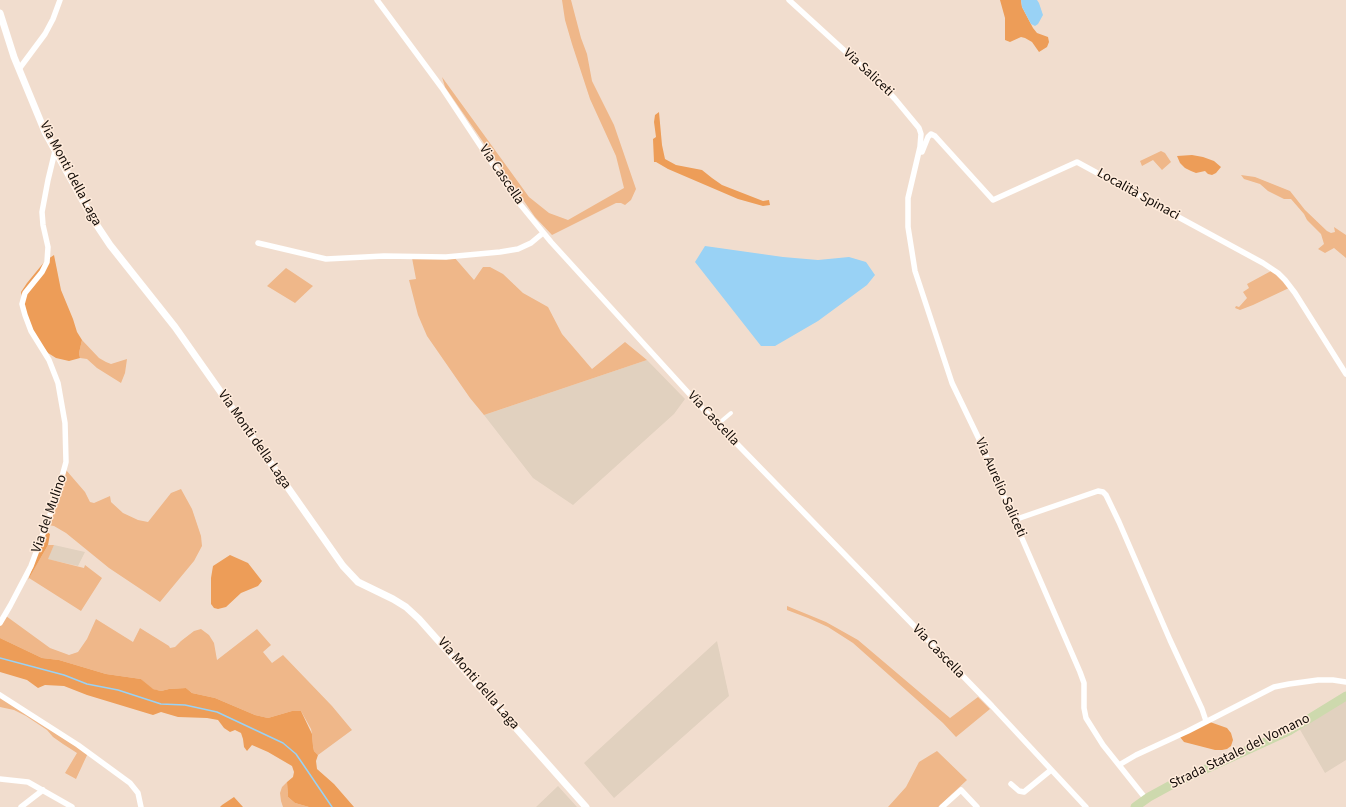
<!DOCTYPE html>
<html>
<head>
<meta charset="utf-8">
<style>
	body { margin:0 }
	canvas { display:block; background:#f1ddce }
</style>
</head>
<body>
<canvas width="1346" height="807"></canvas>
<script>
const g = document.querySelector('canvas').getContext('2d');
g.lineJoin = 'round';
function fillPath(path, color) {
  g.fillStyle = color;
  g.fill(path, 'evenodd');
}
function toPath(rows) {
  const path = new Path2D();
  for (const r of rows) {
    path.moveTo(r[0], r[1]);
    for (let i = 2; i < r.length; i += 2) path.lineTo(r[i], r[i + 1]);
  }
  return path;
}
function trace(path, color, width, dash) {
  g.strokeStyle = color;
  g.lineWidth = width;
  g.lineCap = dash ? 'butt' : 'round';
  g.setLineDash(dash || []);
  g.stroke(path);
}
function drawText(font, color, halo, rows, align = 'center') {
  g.font = font + ' "Source Sans 3",sans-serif';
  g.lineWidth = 3;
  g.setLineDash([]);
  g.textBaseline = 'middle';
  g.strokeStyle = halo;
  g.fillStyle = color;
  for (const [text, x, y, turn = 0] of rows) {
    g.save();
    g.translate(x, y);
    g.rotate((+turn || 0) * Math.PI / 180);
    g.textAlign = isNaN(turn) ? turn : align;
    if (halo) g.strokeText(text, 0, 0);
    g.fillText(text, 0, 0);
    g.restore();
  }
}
fillPath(toPath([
	[647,360,685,399,674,414,573,505,533,478,484,415],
	[54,545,85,552,78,566,47,559],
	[717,641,729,696,614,798,584,763],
	[1346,699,1346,760,1325,773,1299,728],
	[558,786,577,807,536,807]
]), '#e1d1bf');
fillPath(toPath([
	[562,0,571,0,581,38,587,54,592,81,614,125,636,189,631,200,625,205,621,203,616,203,552,235,535,217,445,87,442,77,529,197,549,213,568,220,624,188,616,156,590,99,572,44,565,20],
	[1161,151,1165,153,1171,162,1162,170,1153,160,1142,166,1140,161],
	[1241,175,1255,177,1290,191,1305,210,1327,231,1331,233,1335,232,1334,227,1346,235,1346,258,1334,248,1325,253,1318,249,1324,244,1321,234,1307,220,1304,214,1291,199,1284,199,1268,191,1260,184,1244,179],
	[454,257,474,280,483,267,490,267,503,274,523,293,548,307,562,334,592,369,625,342,647,360,484,415,470,398,427,336,418,315,409,280,416,279,412,258],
	[286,268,313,286,295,303,267,286],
	[1271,271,1279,276,1289,288,1253,305,1240,310,1235,308,1236,306,1239,307,1247,298,1243,292,1249,288,1247,284],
	[82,340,99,358,106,362,111,364,127,359,125,373,121,383,97,368,87,359,80,358,79,353],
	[66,470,85,492,90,502,94,503,110,496,111,502,123,513,138,520,148,522,171,493,181,489,192,509,201,536,202,546,194,561,160,602,109,568,66,533,54,526,48,525],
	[48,545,54,545,48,559,84,568,85,565,102,578,81,611,29,578],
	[787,606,826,622,858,640,950,718,978,697,990,709,956,737,943,723,853,643,828,627,808,618,787,610],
	[6,616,50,648,69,655,78,652,87,639,96,619,133,642,140,628,169,646,170,648,175,647,181,641,194,631,201,629,209,635,214,643,217,660,257,629,271,645,263,652,272,663,283,655,332,706,352,730,318,755,314,751,313,746,312,734,311,729,301,711,292,711,268,718,255,715,215,698,192,693,186,688,169,689,161,691,152,689,141,679,106,674,59,660,42,658,0,638,0,625],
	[0,695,88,753,76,779,65,773,77,753,63,744,53,737,47,730,26,716,14,710,0,707],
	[937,751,967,780,938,807,888,807,906,787,919,762],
	[287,782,288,797,295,803,309,807,283,807,281,801,280,793,282,787]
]), '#efb789');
fillPath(toPath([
	[1000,0,1021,0,1022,7,1033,28,1037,33,1048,37,1049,42,1047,47,1039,52,1032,42,1025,38,1021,37,1010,42,1005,40,1005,18],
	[659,112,662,145,665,159,676,165,702,170,712,178,722,185,763,201,769,200,770,205,763,206,738,199,668,169,656,162,654,162,653,139,656,137,654,122,655,115],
	[1192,155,1203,157,1214,161,1221,167,1216,173,1212,175,1208,174,1205,171,1196,173,1191,171,1185,168,1180,163,1177,156],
	[54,255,61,290,73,319,77,332,82,340,79,353,80,358,69,361,56,358,48,353,35,337,26,315,21,292,27,283,45,261],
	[46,531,50,534,48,545,28,580],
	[230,555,248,563,262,581,258,586,241,593,226,607,218,609,214,608,211,604,211,578,213,566],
	[0,638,42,658,59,660,106,674,141,679,153,689,161,691,169,689,186,688,192,693,215,698,255,715,268,718,292,711,301,711,312,734,313,746,314,751,318,755,316,761,317,769,334,784,354,807,309,807,295,803,288,797,287,782,293,777,294,772,292,766,268,752,252,745,247,751,244,747,243,739,241,733,235,730,230,732,224,728,218,720,207,718,178,717,161,712,153,715,87,695,64,686,45,685,38,688,27,680,0,672],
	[1210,722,1227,728,1231,733,1233,740,1231,746,1227,749,1222,750,1215,750,1184,742,1180,737],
	[234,797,243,807,220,807,222,805]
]), '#ed9d58');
fillPath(toPath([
	[1021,0,1037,0,1039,3,1043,15,1038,24,1035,26,1031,24,1022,7],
	[705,246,783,257,818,260,849,257,866,262,875,275,867,285,818,321,775,346,761,346,695,262]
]), '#99d2f5');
trace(toPath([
	[0,658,64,675,87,684,118,690,161,704,185,705,217,712,283,743,296,754,332,807]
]), '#99d2f5', 1.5);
trace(toPath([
	[718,424,731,413]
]), '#fff', 4);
trace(toPath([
	[377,0,442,88,515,198,551,242,704,410,992,706,1086,807],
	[789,0,881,84,895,99,919,128,921,134,920,147,908,198,908,227,915,271,952,383,978,437,1080,672,1084,683,1084,708,1086,718,1103,745,1146,799],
	[19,69,45,34,53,19,60,0],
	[922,152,928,137,931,134,935,136,993,200,1077,162,1263,263,1278,273,1285,280,1295,293,1346,374],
	[258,243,326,259,384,256,446,257,500,252,518,249,531,243,543,233],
	[1014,520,1098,491,1103,492,1106,495,1119,522,1170,640,1202,709,1206,721],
	[0,623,10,606,31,566,56,499,66,462,65,423,58,383,49,360,31,331,25,315,22,304,25,293,42,272,47,262,48,247,43,225,42,212,48,180,55,151],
	[0,695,78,745,130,783,138,793,141,807],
	[1119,765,1136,755,1188,731,1274,687,1289,684,1318,680,1333,680,1346,682],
	[0,779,28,782,72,807],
	[1011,784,1019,791,1024,792,1051,770],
	[21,807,43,790],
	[942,807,961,790,977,807]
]), '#fff', 5.5);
trace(toPath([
	[0,13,14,57,45,132,94,221,110,245,175,327,343,566,358,582,393,599,406,607,419,619,586,807]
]), '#fff', 7);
trace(toPath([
	[1135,807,1149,797,1171,785,1289,731,1346,696]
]), '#cdd9ad', 9);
drawText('14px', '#140d08', '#ffebdb', [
	["Via Saliceti",868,73,43],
	["Via Monti della Laga",70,174,62],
	["Via Cascella",501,175,56],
	["Località Spinaci",1138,195,29],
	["Via Cascella",713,419,47],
	["Via Monti della Laga",254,440,55],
	["Via Aurelio Saliceti",1000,488,66],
	["Via del Mulino",50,514,-71],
	["Via Cascella",938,652,46],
	["Via Monti della Laga",478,684,49],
	["Strada Statale del Vomano",1240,752,-26]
]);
</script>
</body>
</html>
